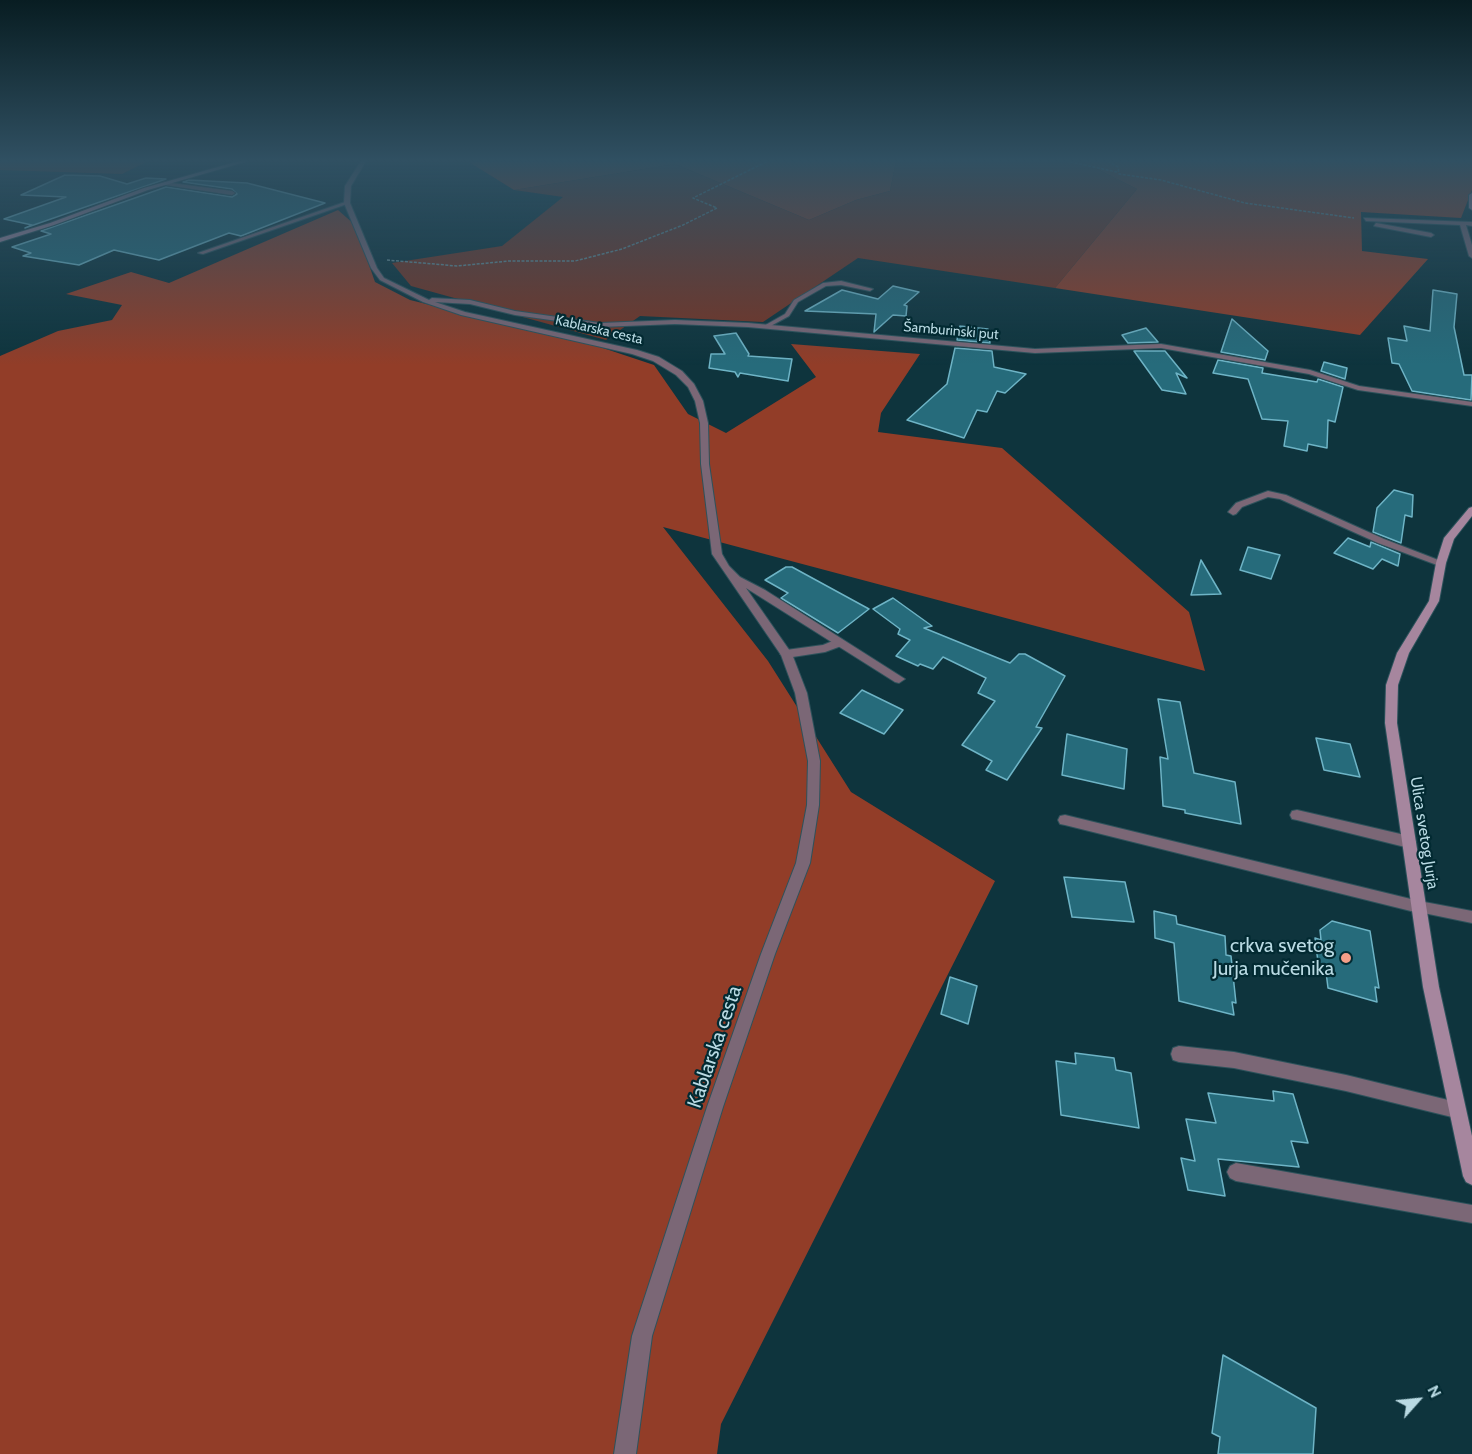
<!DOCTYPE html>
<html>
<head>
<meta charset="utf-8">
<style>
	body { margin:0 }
	#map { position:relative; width:1472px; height:1454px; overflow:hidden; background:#0e343d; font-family:Cabin,sans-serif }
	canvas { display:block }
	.north { position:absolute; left:1388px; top:1370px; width:60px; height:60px; -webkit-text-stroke:4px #022a32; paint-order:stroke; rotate:63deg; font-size:16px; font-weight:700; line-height:24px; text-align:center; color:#b9dae3 }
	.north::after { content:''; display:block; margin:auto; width:21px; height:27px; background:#b9dae3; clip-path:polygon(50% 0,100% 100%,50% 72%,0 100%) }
</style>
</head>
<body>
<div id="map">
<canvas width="1472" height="1454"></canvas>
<div class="north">N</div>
</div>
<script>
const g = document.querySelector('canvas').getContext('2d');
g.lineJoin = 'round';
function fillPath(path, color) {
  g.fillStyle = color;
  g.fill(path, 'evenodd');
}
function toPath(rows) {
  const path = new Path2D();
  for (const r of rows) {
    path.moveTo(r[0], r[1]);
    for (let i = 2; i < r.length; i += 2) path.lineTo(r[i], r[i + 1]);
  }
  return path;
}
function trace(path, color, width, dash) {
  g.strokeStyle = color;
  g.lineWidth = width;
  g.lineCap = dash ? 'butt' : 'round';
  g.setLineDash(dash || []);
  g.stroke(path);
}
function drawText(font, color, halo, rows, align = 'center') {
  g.font = font + ' Cabin,sans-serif';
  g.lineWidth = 4.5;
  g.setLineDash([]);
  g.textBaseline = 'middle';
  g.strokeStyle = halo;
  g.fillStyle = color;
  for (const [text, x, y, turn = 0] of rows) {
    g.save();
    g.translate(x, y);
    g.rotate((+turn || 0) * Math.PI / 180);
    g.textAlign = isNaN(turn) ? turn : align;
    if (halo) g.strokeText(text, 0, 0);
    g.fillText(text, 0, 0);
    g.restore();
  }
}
fillPath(toPath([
	[0,161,148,161,122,174,0,170],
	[896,161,1081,161,1137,189,1055,288,858,258,763,322,640,316,606,340,411,286,392,263,502,246,563,197,514,190,675,164,809,220,856,200,890,191]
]), '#773424');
fillPath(toPath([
	[896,161,890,191,856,200,809,220,675,164,514,190,469,162],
	[1081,161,1472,161,1472,190,1461,218,1361,212,1362,251,1428,259,1360,335,1055,288,1137,189],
	[338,210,355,225,375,282,410,300,597,346,654,365,688,414,726,433,816,377,791,344,920,354,881,413,878,432,1002,448,1189,612,1205,671,663,527,768,661,851,792,995,881,721,1424,717,1454,0,1454,0,356,58,331,112,320,122,305,66,294,131,272,169,283]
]), '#923d28');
const building = toPath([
	[65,175,100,176,127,184,146,178,166,179,25,228,32,225,4,219,66,197,21,195,65,175],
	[189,180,247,183,325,203,241,236,229,233,159,260,114,250,79,265,23,256,31,253,12,247,51,234,41,231,166,187,232,197,237,194,232,189,183,182,189,180],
	[893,286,919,292,904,305,907,306,906,316,893,315,874,332,876,314,805,311,842,290,878,299,893,286],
	[1433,290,1457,294,1454,327,1464,375,1472,375,1471,400,1412,391,1399,364,1392,363,1388,338,1407,341,1404,326,1430,331,1433,290],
	[1232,319,1268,351,1265,360,1221,352,1232,319],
	[960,326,988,329,990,343,957,340,960,326],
	[1146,328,1158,342,1128,343,1122,335,1146,328],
	[736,333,749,354,748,356,792,359,788,381,740,373,738,377,735,372,709,368,711,354,725,354,714,336,736,333],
	[955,348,992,351,994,367,1026,374,1005,393,997,391,987,412,977,410,964,438,907,420,947,384,955,348],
	[1134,351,1165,351,1187,378,1176,373,1186,394,1162,390,1134,351],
	[1218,360,1263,368,1262,373,1317,382,1318,379,1343,387,1335,422,1328,420,1327,448,1308,444,1307,451,1284,446,1288,421,1262,419,1248,379,1213,373,1218,360],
	[1324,362,1347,368,1345,379,1321,371,1324,362],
	[1394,490,1413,495,1412,517,1405,515,1401,543,1373,532,1377,508,1394,490],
	[1348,538,1370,547,1371,542,1400,554,1398,566,1382,559,1373,569,1334,553,1348,538],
	[1248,547,1280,555,1271,579,1240,570,1248,547],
	[1201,560,1221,594,1191,595,1201,560],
	[786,567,792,567,869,609,838,633,781,598,788,593,765,580,786,567],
	[893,598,932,626,924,628,1010,663,1019,654,1025,654,1065,676,1036,727,1042,728,1007,780,986,770,992,761,962,745,995,701,978,693,986,678,943,657,933,669,920,664,918,666,896,656,910,640,898,634,900,629,873,609,893,598],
	[862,690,903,710,884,734,840,713,862,690],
	[1158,699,1180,702,1194,773,1235,782,1241,824,1185,813,1185,810,1163,806,1160,757,1168,759,1158,699],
	[1067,734,1127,749,1124,789,1062,775,1067,734],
	[1316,738,1350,744,1360,777,1324,770,1316,738],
	[1064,877,1125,882,1134,922,1072,917,1064,877],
	[1154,911,1176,916,1177,924,1225,936,1226,955,1231,956,1236,1003,1232,1002,1234,1015,1179,1001,1174,943,1155,938,1154,911],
	[1332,921,1370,931,1379,988,1375,987,1377,1002,1328,988,1326,972,1319,970,1315,938,1321,940,1320,930,1332,921],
	[950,977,977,986,968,1024,941,1014,950,977],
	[1075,1053,1114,1058,1116,1070,1131,1073,1139,1128,1061,1115,1056,1061,1076,1064,1075,1053],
	[1273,1091,1293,1094,1308,1143,1291,1141,1299,1167,1218,1159,1225,1196,1188,1190,1181,1158,1195,1161,1186,1119,1216,1123,1208,1093,1274,1101,1273,1091],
	[1223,1355,1316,1408,1313,1454,1218,1454,1220,1437,1212,1433,1223,1355]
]);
fillPath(building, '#266b7b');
trace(building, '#6eb4c6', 1.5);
const lane = toPath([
	[164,182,232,191,235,193,232,195,166,185,164,182],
	[345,202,350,203,203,254,198,253,345,202],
	[1364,218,1472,222,1472,226,1466,225,1472,245,1472,258,1469,256,1460,225,1366,221,1364,218],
	[1376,223,1431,233,1434,235,1431,237,1374,226,1376,223],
	[841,281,873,289,870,291,841,285,826,286,798,302,789,316,767,328,762,327,785,314,794,300,823,283,841,281],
	[1268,491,1286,495,1384,539,1446,563,1441,566,1437,565,1378,543,1280,499,1268,497,1242,507,1236,514,1233,515,1228,512,1236,503,1268,491],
	[840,638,845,642,844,645,825,652,786,658,780,654,786,650,823,645,840,638],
	[1297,810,1409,836,1414,838,1416,842,1414,846,1409,848,1297,820,1292,819,1290,815,1292,811,1297,810],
	[1065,815,1419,901,1424,903,1426,907,1424,911,1419,913,1065,825,1060,824,1058,820,1060,816,1065,815],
	[1179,1046,1234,1052,1346,1075,1456,1102,1462,1104,1464,1110,1462,1116,1456,1118,1346,1091,1234,1068,1179,1062,1173,1060,1171,1054,1173,1048,1179,1046],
	[1236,1163,1472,1205,1472,1223,1236,1181,1230,1178,1227,1172,1230,1166,1236,1163]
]);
const street = toPath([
	[361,161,366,161,351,186,350,203,377,268,384,278,429,300,432,298,470,300,515,311,600,323,675,320,748,323,1035,349,1161,344,1310,370,1359,386,1472,402,1472,406,1358,390,1309,374,1161,348,1035,353,748,327,675,324,600,327,515,315,470,304,435,302,465,312,637,350,659,357,682,371,694,384,703,401,708,423,709,464,722,554,729,566,740,577,765,590,905,679,899,683,895,682,746,588,792,654,807,693,820,761,819,805,810,863,775,954,723,1107,652,1336,636,1454,614,1454,632,1336,707,1107,761,954,796,863,807,805,808,761,795,693,781,655,712,554,701,464,700,423,695,401,688,387,676,375,653,361,632,354,461,315,423,302,380,280,371,268,344,203,345,186,361,161],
	[1419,901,1472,911,1472,923,1414,911,1412,907,1414,903,1419,901]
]);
const secondary = toPath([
	[239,161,248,161,148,190,54,225,0,242,0,238,50,223,144,188,239,161],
	[1472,193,1472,210,1469,208,1469,195,1472,193],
	[1472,507,1472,516,1454,539,1446,563,1439,601,1409,653,1398,685,1397,723,1439,987,1472,1136,1472,1185,1466,1182,1463,1176,1423,987,1385,723,1386,685,1397,653,1429,601,1436,563,1444,538,1469,508,1472,507]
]);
trace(lane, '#2d525b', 2);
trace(street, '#2d525b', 2);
trace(secondary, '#2d525b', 2);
trace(toPath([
	[1066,161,1117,172],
	[1108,161,1118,167,1119,174,1161,180,1245,203,1354,218],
	[387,260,457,266,509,261,575,261,622,249,683,225,717,208,693,198,768,161]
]), '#6a8d96', 1.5, [3, 1.5]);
fillPath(lane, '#7b6776');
fillPath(street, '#7b6776');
fillPath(secondary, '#a6869e');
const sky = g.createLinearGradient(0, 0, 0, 365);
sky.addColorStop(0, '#081d22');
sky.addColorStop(0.44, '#305062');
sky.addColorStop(1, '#30506200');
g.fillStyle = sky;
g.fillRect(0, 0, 1472, 365);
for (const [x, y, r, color] of [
	[1346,958,6,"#f49e88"]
]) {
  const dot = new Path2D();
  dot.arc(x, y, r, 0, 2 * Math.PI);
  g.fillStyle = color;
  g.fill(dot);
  trace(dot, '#022a32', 2);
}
drawText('14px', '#b9dae3', '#022a32', [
	["Kablarska cesta",599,330,13],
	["Šamburinski put",951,331,5]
]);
drawText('16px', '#b9dae3', '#022a32', [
	["Ulica svetog Jurja",1424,833,81]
]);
drawText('20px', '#b9dae3', '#022a32', [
	["crkva svetog",1334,946],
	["Jurja mučenika",1334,969]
], 'right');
drawText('20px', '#b9dae3', '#022a32', [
	["Kablarska cesta",715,1047,-71]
]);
</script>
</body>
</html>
